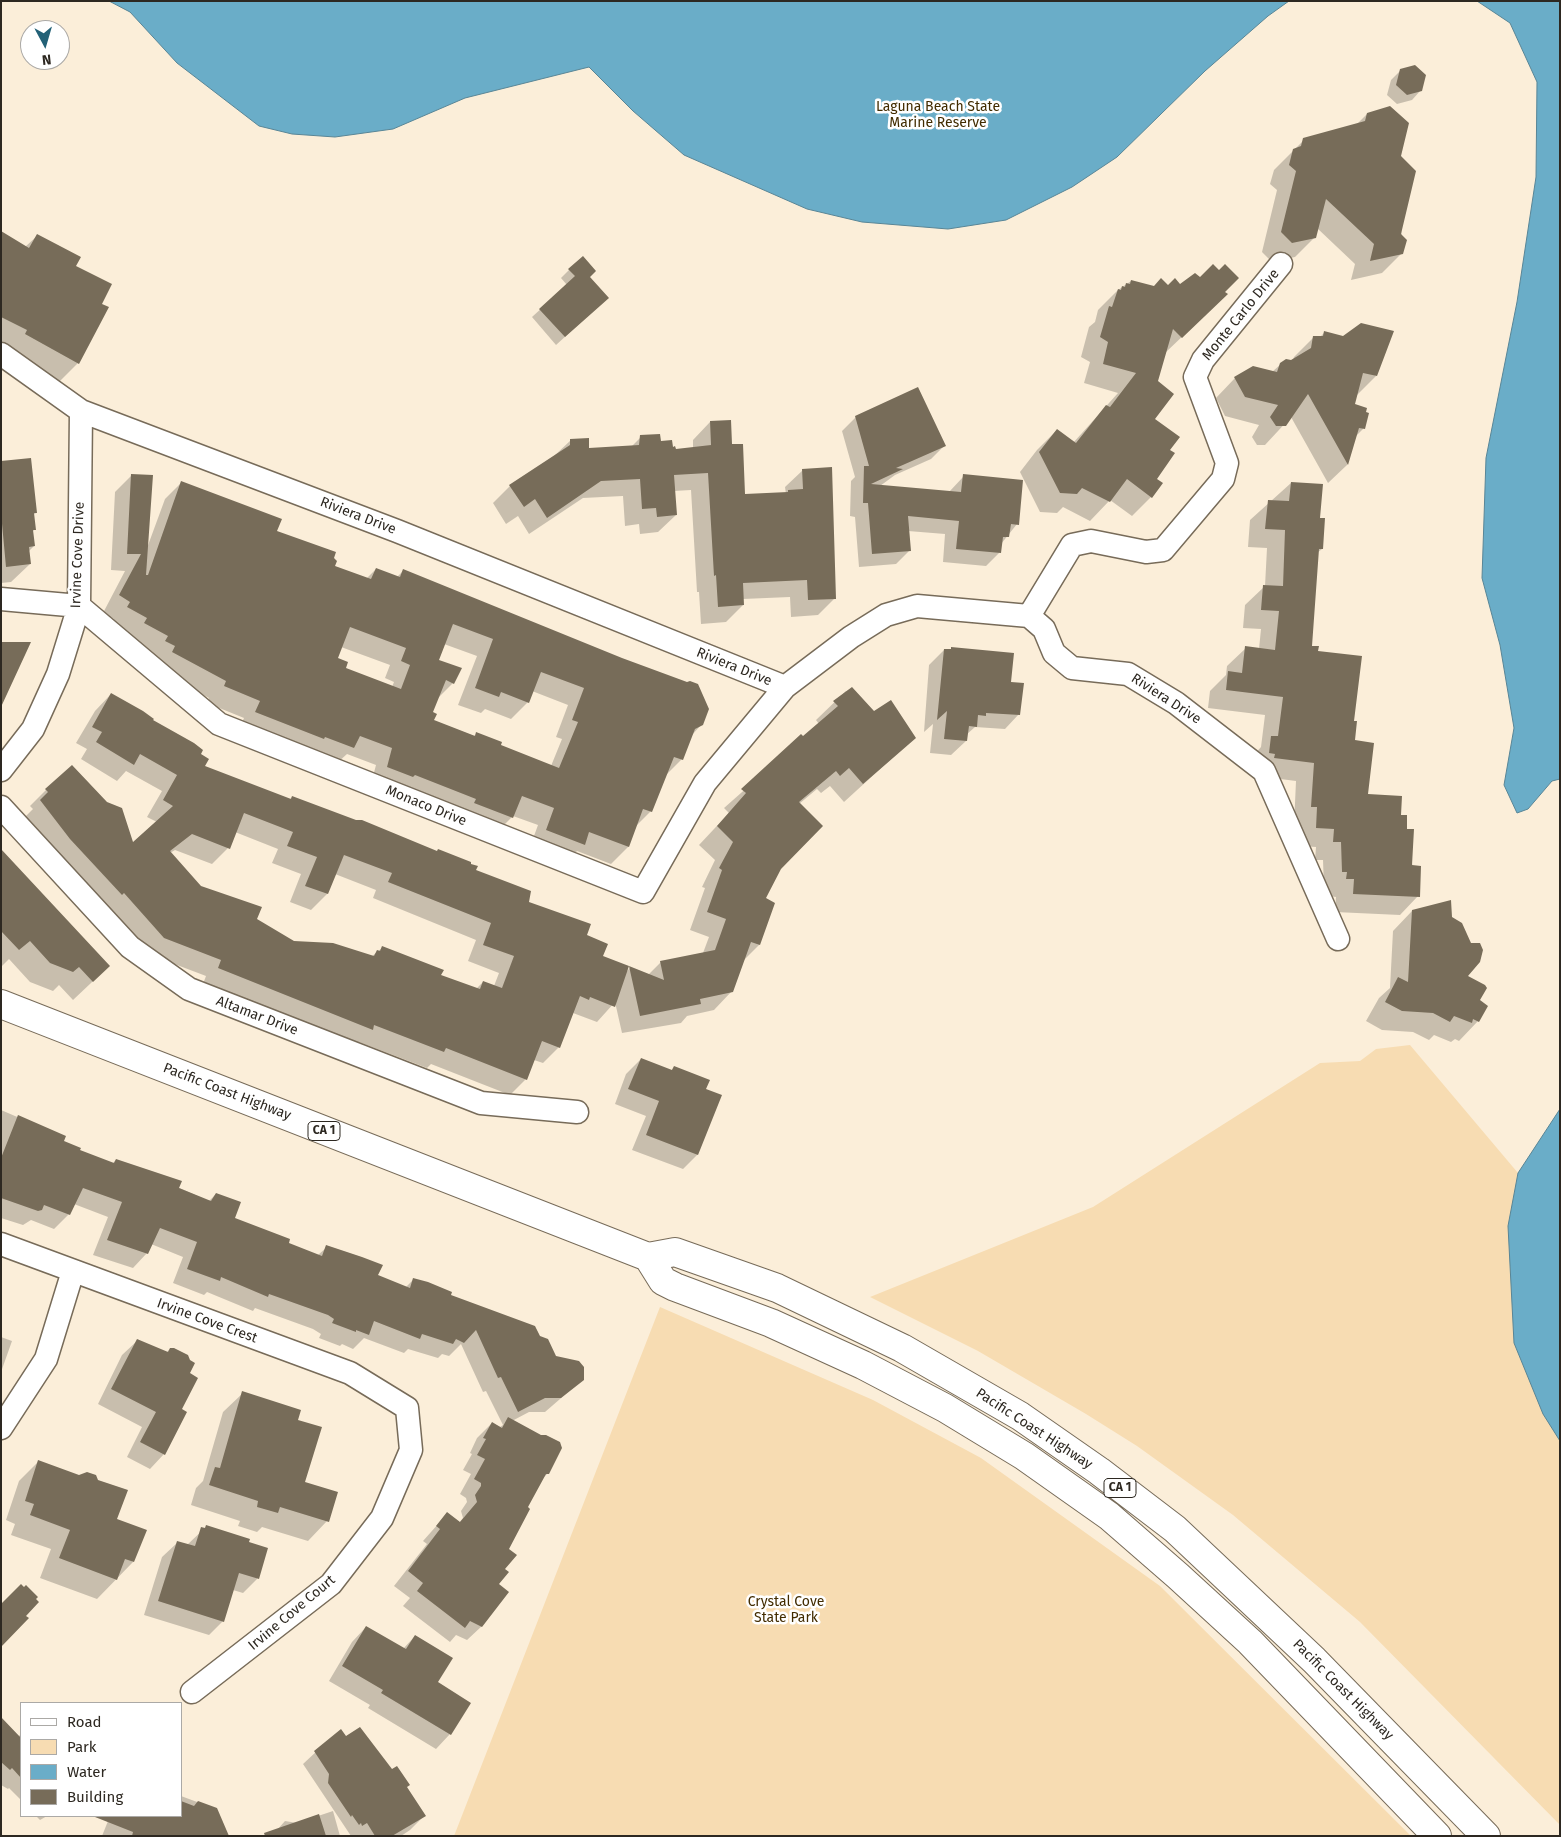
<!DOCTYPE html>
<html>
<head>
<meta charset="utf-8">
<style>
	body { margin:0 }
	#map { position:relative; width:1561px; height:1837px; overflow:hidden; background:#fbeed9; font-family:"Fira Sans",sans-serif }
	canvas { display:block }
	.frame { position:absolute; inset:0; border:2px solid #2d2821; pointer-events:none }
	.legend { position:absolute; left:20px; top:1702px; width:162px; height:115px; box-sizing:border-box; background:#fff; border:1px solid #aba9a6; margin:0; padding:6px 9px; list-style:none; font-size:15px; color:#2d2821 }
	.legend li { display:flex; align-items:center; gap:10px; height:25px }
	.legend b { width:25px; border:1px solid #aba9a6 }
	.north { position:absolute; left:20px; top:20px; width:50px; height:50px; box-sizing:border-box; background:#fff; border:1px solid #aba9a6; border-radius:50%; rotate:174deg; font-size:14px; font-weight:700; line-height:20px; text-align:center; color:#2d2821 }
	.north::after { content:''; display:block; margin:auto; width:18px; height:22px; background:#236177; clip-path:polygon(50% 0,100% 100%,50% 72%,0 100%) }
</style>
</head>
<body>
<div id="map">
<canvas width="1561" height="1837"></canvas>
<div class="frame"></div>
<ul class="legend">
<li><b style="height:6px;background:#fff"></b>Road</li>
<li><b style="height:14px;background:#f7dcb2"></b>Park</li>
<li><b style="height:14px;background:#6aadc8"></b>Water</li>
<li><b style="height:14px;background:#776c59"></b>Building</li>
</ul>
<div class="north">N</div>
</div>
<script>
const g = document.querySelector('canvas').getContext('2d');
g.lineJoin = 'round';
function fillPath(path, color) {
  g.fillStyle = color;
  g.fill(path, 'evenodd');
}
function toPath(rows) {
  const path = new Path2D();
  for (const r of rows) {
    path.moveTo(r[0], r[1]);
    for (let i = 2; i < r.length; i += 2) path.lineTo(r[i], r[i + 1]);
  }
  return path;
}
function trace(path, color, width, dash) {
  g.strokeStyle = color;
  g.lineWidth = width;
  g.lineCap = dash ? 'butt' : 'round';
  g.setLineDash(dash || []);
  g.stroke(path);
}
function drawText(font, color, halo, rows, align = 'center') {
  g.font = font + ' "Fira Sans",sans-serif';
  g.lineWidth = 5;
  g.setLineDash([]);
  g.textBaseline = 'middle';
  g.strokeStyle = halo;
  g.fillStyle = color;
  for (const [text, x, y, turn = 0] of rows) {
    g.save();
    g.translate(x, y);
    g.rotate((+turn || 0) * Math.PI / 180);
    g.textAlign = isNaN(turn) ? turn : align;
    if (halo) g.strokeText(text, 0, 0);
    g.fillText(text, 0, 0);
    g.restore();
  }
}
fillPath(toPath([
	[1410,1045,1518,1173,1560,1109,1560,1825,1360,1622,1233,1515,1137,1446,1086,1414,978,1351,870,1297,1093,1207,1320,1063,1360,1061,1376,1049],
	[660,1307,873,1400,981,1458,1160,1586,1411,1836,454,1836]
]), '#f7dcb2');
const water = toPath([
	[109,1,1289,1,1268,16,1205,71,1117,157,1072,187,1006,220,948,229,862,222,807,209,684,155,633,111,589,67,465,98,393,129,335,137,292,134,259,126,177,63,130,12,109,1],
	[1477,1,1560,1,1560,779,1552,781,1528,809,1517,813,1504,785,1514,728,1500,645,1482,578,1486,458,1517,302,1536,177,1537,82,1510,23,1477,1],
	[1560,1109,1560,1441,1543,1414,1514,1343,1508,1226,1518,1173,1560,1109]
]);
fillPath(water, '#6aadc8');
trace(water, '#588596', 1);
fillPath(toPath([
	[1401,70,1421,90,1412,100,1397,104,1387,95,1391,80],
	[1367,114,1399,156,1402,253,1382,273,1351,280,1355,264,1317,228,1315,237,1295,257,1272,262,1262,252,1277,190,1270,184,1274,170,1304,140,1357,124],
	[1,233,25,247,37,236,75,267,100,305,107,308,78,363,59,382,1,345],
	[569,270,588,277,599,306,556,345,532,317,567,285,561,278],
	[1131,281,1154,287,1180,285,1224,292,1207,313,1165,353,1157,382,1154,419,1168,450,1156,480,1151,497,1132,516,1110,500,1090,521,1063,507,1057,513,1040,512,1020,472,1037,450,1057,430,1073,443,1118,393,1084,383,1090,362,1081,357,1089,327,1095,322,1098,310,1118,290],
	[1325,332,1376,376,1357,395,1353,405,1367,414,1363,429,1355,437,1347,465,1328,483,1291,417,1265,445,1257,445,1252,437,1259,425,1225,416,1216,398,1235,378,1272,372,1281,364,1293,360,1294,357,1314,337,1320,337],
	[856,417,945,445,931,459,895,475,880,486,949,492,964,476,1017,524,1001,544,1000,552,986,566,943,562,945,534,908,531,910,550,896,564,859,567,855,517,850,516,851,481,855,477,842,431],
	[710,422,731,446,744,496,786,494,785,487,803,470,835,598,818,615,791,617,790,597,743,599,743,605,726,622,701,624,699,592,697,592,691,490,674,491,676,515,658,532,640,534,639,524,625,526,623,496,583,498,529,534,518,516,506,524,493,503,510,486,553,457,571,440,588,449,631,447,641,437,674,450,693,448,693,440],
	[1,462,36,513,33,515,35,529,32,532,34,546,29,551,30,564,11,582,1,583],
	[132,475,147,548,165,499,182,482,275,532,333,558,334,566,366,579,376,569,397,577,403,571,702,724,692,735,682,759,665,776,651,811,634,828,628,847,611,864,577,851,567,861,530,847,538,825,513,816,495,834,371,784,376,765,347,754,336,764,239,729,244,718,207,703,209,698,156,669,128,640,131,635,112,624,114,619,103,613,125,571,111,570,115,492],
	[444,644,477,656,458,705,481,713,485,709,511,719,528,702,532,691,568,705,556,737,562,739,551,766,499,746,476,734,474,736,432,720,432,713,437,699,453,683,438,660],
	[341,647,390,665,385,678,394,682,392,687,344,668,337,659],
	[1291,483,1319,519,1322,549,1317,553,1311,647,1317,652,1352,722,1354,742,1366,796,1399,816,1406,830,1418,896,1400,915,1335,912,1336,897,1328,896,1329,889,1324,889,1323,860,1315,860,1316,847,1299,846,1294,825,1296,781,1257,776,1254,755,1261,747,1265,715,1208,708,1210,691,1226,675,1227,666,1246,648,1259,649,1261,629,1243,628,1245,605,1265,586,1267,548,1248,547,1250,520],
	[944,650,1010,683,1019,714,1005,729,975,727,966,735,966,741,951,755,930,753,933,724,924,732,929,665],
	[846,691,874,713,914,738,844,802,830,786,821,793,817,789,799,804,780,868,764,898,759,945,743,961,732,991,714,1010,687,1016,681,1023,622,1033,615,1002,597,1022,573,1013,559,1047,543,1063,534,1060,526,1079,510,1095,431,1064,427,1068,359,1042,355,1045,203,984,206,976,148,954,25,817,33,809,30,806,46,790,133,844,157,822,147,817,162,791,126,771,117,781,81,759,87,749,76,743,95,711,111,694,200,755,203,767,289,800,292,797,475,871,585,936,601,957,626,972,630,968,648,975,661,962,703,953,709,937,690,930,705,888,702,887,715,860,699,845,729,813,724,808,819,724,816,720],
	[235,832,278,849,272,863,301,874,290,902,311,910,327,894,335,874,376,890,373,898,476,940,468,961,499,973,494,986,483,982,476,989,440,976,382,948,371,957,288,941,201,887,170,853,175,850,212,864,228,848],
	[1,862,109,966,73,1000,59,985,53,991,30,982,9,959,1,967],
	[1412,911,1450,918,1466,976,1479,1000,1478,1021,1459,1041,1455,1039,1451,1042,1434,1035,1429,1040,1413,1032,1382,1030,1366,1021,1379,998,1390,988,1393,931],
	[641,1059,671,1071,674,1067,704,1090,720,1096,697,1155,683,1169,632,1150,646,1116,615,1104,626,1074],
	[1,1110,64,1137,62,1142,78,1151,112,1164,116,1160,209,1201,216,1194,233,1219,287,1244,318,1255,327,1247,377,1276,406,1287,414,1279,539,1337,555,1357,582,1380,545,1412,529,1412,512,1421,548,1473,541,1480,526,1508,508,1549,504,1569,482,1626,467,1640,456,1635,450,1642,403,1606,410,1598,394,1586,427,1544,423,1541,447,1514,459,1523,463,1518,461,1511,467,1502,466,1498,460,1494,471,1474,463,1470,472,1454,470,1453,477,1438,492,1423,500,1427,503,1425,486,1391,483,1392,461,1344,449,1356,442,1354,438,1358,408,1349,404,1353,364,1338,353,1349,342,1344,340,1346,319,1338,321,1334,313,1329,255,1308,253,1311,207,1292,204,1295,173,1283,183,1257,151,1244,147,1253,133,1268,93,1255,108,1217,74,1204,69,1214,54,1229,31,1220,23,1225,1,1218],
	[1,1337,12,1341,1,1372],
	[137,1341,166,1353,170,1349,188,1374,180,1410,164,1454,150,1469,127,1457,142,1427,98,1404,122,1355],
	[243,1393,297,1420,303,1483,327,1521,308,1541,262,1527,257,1532,238,1526,240,1521,191,1505,196,1488,203,1481,223,1412],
	[38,1462,133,1562,97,1599,40,1578,51,1549,11,1535,15,1524,6,1520,19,1481],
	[206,1527,267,1549,257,1579,243,1593,233,1590,223,1621,209,1635,144,1615,162,1557,177,1543,187,1545],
	[366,1627,403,1649,415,1636,436,1683,450,1734,436,1749,368,1708,370,1705,329,1681,352,1642],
	[1,1730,18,1737,21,1734,21,1800,9,1788,8,1789,1,1785],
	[346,1738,405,1787,424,1816,410,1830,401,1836,351,1836,303,1764,318,1750],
	[181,1796,216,1809,228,1836,102,1836,110,1816,181,1816],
	[333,1811,340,1836,262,1836,277,1830,285,1821,297,1823],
	[36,1816,47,1816,40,1820]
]), '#0003');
fillPath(toPath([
	[1415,65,1426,75,1422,91,1407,95,1396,85,1400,69],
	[1390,106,1409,123,1401,156,1416,171,1401,234,1407,240,1403,254,1370,261,1374,244,1326,199,1316,238,1292,243,1281,232,1296,171,1289,165,1293,149,1301,146,1303,138,1365,121,1367,113],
	[1,231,29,248,37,234,81,257,76,266,112,284,102,304,109,307,79,364,25,334,27,330,1,317],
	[583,256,596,271,590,277,609,298,565,337,539,309,575,276,568,269],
	[1213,264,1219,270,1225,264,1239,278,1225,292,1228,294,1182,338,1173,329,1158,381,1174,394,1155,419,1180,437,1170,450,1175,453,1157,479,1163,483,1152,498,1127,479,1110,502,1082,488,1077,494,1060,493,1039,452,1057,429,1076,443,1106,405,1110,407,1136,373,1103,364,1108,342,1100,337,1109,306,1112,307,1118,289,1121,290,1122,286,1125,287,1126,283,1130,284,1131,280,1154,286,1161,278,1168,285,1175,278,1180,284,1195,273,1200,277],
	[1361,323,1394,331,1377,376,1363,373,1355,404,1367,408,1366,412,1369,413,1365,429,1359,428,1348,465,1308,394,1286,426,1276,426,1270,417,1278,405,1245,397,1234,377,1253,366,1277,372,1280,363,1286,359,1291,360,1311,348,1313,336,1323,336,1324,331,1343,336],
	[918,387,946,446,896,468,903,469,871,484,961,492,963,474,1023,480,1019,525,1011,524,1009,537,1003,537,1001,553,956,549,959,521,908,516,911,551,872,554,868,503,863,503,864,466,869,466,855,416],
	[731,420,732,444,743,444,745,494,788,492,788,490,803,489,802,469,832,467,836,599,808,600,807,580,743,583,744,605,718,607,716,575,714,576,708,473,674,475,677,515,657,517,656,508,642,509,640,479,601,481,547,518,535,499,524,507,509,485,570,445,570,439,589,438,589,448,639,445,640,435,660,434,661,441,672,440,673,447,675,446,676,449,711,445,710,421],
	[31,458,37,513,34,513,36,530,33,530,35,546,29,547,31,564,6,567,1,513,1,461],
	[131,474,153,475,146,575,148,575,181,481,282,519,277,531,336,552,334,558,337,561,335,566,371,579,376,568,400,577,403,569,622,658,687,682,690,681,698,684,709,709,703,725,695,729,683,760,674,757,652,812,643,809,629,847,589,832,585,845,546,830,554,808,522,796,513,818,474,803,476,799,415,775,413,777,387,767,392,748,360,736,354,748,325,737,324,739,255,712,260,701,224,686,226,681,172,652,175,646,165,641,168,636,144,623,147,618,127,607,130,602,119,595,141,554,127,554],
	[453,624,493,639,475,688,499,697,501,692,529,703,541,672,584,688,572,720,578,722,559,768,501,745,502,742,476,732,475,736,434,720,437,714,433,712,446,680,454,684,462,668,439,660],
	[350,627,406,648,401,661,410,665,401,689,346,668,348,662,338,658],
	[1291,482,1323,484,1320,518,1325,518,1323,549,1319,549,1312,646,1319,646,1318,651,1362,656,1354,721,1357,721,1355,740,1374,743,1368,794,1402,796,1401,815,1407,815,1407,829,1414,829,1412,865,1421,866,1420,897,1353,894,1354,879,1346,879,1347,872,1342,872,1341,842,1333,842,1334,829,1316,828,1317,807,1311,807,1314,763,1274,758,1275,754,1269,753,1271,736,1278,736,1283,697,1226,690,1228,671,1242,673,1245,646,1275,650,1279,611,1261,610,1263,585,1283,586,1285,530,1265,529,1268,500,1289,501],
	[1,642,31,642,1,707],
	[951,647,1014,653,1011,682,1024,683,1020,715,986,713,986,716,978,715,977,727,969,726,967,741,944,739,947,711,937,720,944,649,951,649],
	[852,687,874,711,891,700,916,738,863,784,849,768,840,776,836,771,799,802,823,826,781,869,766,898,775,903,760,945,751,942,733,992,700,999,701,1004,640,1016,629,966,664,980,660,961,715,950,726,919,707,912,722,870,719,868,733,842,717,826,746,793,741,789,801,734,803,736,838,706,833,701],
	[111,693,143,711,154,719,153,720,194,743,203,750,201,754,209,759,205,766,291,799,292,796,356,820,362,820,437,851,438,849,471,862,471,864,478,866,476,870,531,891,529,902,591,924,587,935,608,944,603,956,629,966,615,1007,590,997,589,1000,580,996,560,1048,542,1041,527,1080,446,1048,444,1052,374,1025,373,1030,218,968,221,960,164,938,124,893,122,895,70,839,40,800,48,792,45,789,72,765,107,802,122,808,133,842,173,806,163,800,177,775,140,754,134,765,96,742,102,732,92,727],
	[244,813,293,832,287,846,317,857,305,886,328,894,344,855,392,873,388,882,491,923,483,945,514,956,502,988,483,981,480,989,441,975,444,970,382,946,380,951,377,950,374,956,333,943,294,941,257,919,262,907,201,886,170,851,192,834,230,849],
	[1,849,110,966,93,982,79,967,73,972,50,963,30,941,19,950,1,931],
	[1451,900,1452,917,1462,923,1471,943,1480,943,1483,950,1480,962,1468,976,1485,985,1487,988,1480,1000,1488,1006,1479,1022,1473,1019,1472,1023,1454,1016,1450,1022,1433,1013,1402,1011,1385,1002,1398,977,1408,982,1412,910],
	[641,1058,672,1070,674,1066,710,1080,706,1089,722,1095,698,1155,646,1135,659,1101,628,1089],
	[18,1115,66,1136,64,1141,81,1148,80,1150,114,1163,116,1159,182,1181,179,1188,211,1201,216,1193,241,1202,235,1218,290,1239,289,1243,322,1256,326,1245,362,1257,383,1265,378,1275,410,1288,413,1278,428,1282,452,1292,451,1295,535,1326,540,1336,548,1339,556,1356,579,1361,584,1367,584,1380,561,1398,545,1398,518,1412,501,1377,498,1378,476,1330,464,1343,456,1339,453,1344,422,1334,420,1339,374,1321,369,1335,356,1330,356,1332,332,1323,334,1319,328,1315,269,1294,268,1297,221,1277,220,1281,187,1269,197,1242,160,1228,148,1254,107,1240,122,1202,83,1188,70,1215,44,1205,42,1210,38,1211,1,1198,1,1158],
	[137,1339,168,1352,170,1348,174,1348,188,1355,190,1360,195,1363,190,1373,198,1378,182,1409,187,1412,165,1455,140,1442,156,1412,111,1389],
	[242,1391,301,1410,298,1420,322,1427,305,1482,338,1492,329,1522,280,1507,278,1513,257,1507,258,1501,209,1485,215,1467,220,1468],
	[508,1417,541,1435,546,1435,560,1442,562,1448,549,1474,546,1474,528,1507,530,1509,509,1549,517,1555,505,1569,509,1572,499,1584,509,1592,482,1627,470,1621,465,1628,417,1591,423,1583,408,1571,440,1529,436,1526,447,1512,460,1522,477,1502,475,1495,481,1486,481,1483,474,1479,485,1459,477,1455,486,1439,483,1438,492,1422,502,1428],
	[38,1460,79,1475,87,1472,96,1475,98,1480,128,1490,117,1519,147,1530,134,1562,125,1559,117,1580,59,1558,70,1530,30,1515,34,1504,25,1501],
	[206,1525,250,1539,249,1542,268,1548,259,1579,239,1573,224,1622,158,1601,177,1541,195,1546,201,1527,205,1528],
	[21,1584,24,1587,26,1585,38,1597,36,1599,39,1602,26,1616,29,1618,1,1647,1,1604],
	[366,1626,406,1649,415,1635,453,1658,438,1682,471,1703,451,1735,381,1693,383,1690,342,1666],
	[1,1717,21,1738,21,1778,12,1768,10,1770,1,1762],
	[360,1727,392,1769,397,1766,410,1785,407,1787,426,1816,392,1836,375,1836,367,1823,362,1826,361,1823,359,1825,352,1815,351,1817,328,1783,329,1774,314,1751,341,1729,346,1736],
	[181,1801,194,1806,198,1801,217,1808,229,1836,132,1836,133,1832,95,1817,181,1816],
	[319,1814,326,1836,265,1836,264,1833]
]), '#776c59');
const minor = toPath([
	[1,354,81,411,397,531,785,687,851,637,886,615,917,606,1029,616,1044,629,1054,653,1072,668,1128,674,1176,703,1264,771,1338,939],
	[1,599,79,606,219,724,643,892,705,783,785,687],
	[1029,616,1072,545,1091,541,1146,552,1163,550,1223,479,1227,463,1195,377,1203,360,1281,264],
	[1,770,33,729,58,674,79,606,81,411],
	[1,807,130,947,189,989,481,1103,577,1112],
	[1,1244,350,1373,407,1408,411,1450,382,1518,331,1584,192,1692],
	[1,1428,46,1359,73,1271]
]);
const trunk = toPath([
	[1,1004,648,1257,675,1252,777,1288,902,1348,1020,1416,1099,1471,1175,1529,1314,1660,1486,1836],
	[648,1257,663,1281,675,1287,771,1323,863,1365,945,1408,1024,1456,1109,1516,1178,1576,1250,1642,1437,1836]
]);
trace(minor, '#776b59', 25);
trace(trunk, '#776b59', 30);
trace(minor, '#fff', 22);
trace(trunk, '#fff', 28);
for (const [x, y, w] of [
	[324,1131,32],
	[1120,1488,32]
]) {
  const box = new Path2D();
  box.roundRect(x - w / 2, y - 9.5, w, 19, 4);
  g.fillStyle = '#fff';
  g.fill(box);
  trace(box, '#2d2821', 1);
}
drawText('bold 12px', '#2d2821', null, [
	["CA 1",324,1131],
	["CA 1",1120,1488]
]);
drawText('14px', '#422c00', '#fff', [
	["Laguna Beach State",938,107],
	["Marine Reserve",938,123],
	["Crystal Cove",786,1602],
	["State Park",786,1618]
]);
drawText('14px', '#2d2821', '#fff', [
	["Monte Carlo Drive",1241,315,-51],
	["Riviera Drive",358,516,21],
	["Irvine Cove Drive",78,555,-88],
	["Riviera Drive",734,667,22],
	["Riviera Drive",1166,699,33],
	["Monaco Drive",426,806,22],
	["Altamar Drive",257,1016,21],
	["Pacific Coast Highway",227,1092,21],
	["Irvine Cove Crest",207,1321,20],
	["Pacific Coast Highway",1034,1429,33],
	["Irvine Cove Court",292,1613,-40],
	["Pacific Coast Highway",1343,1690,45]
]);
</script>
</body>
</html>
